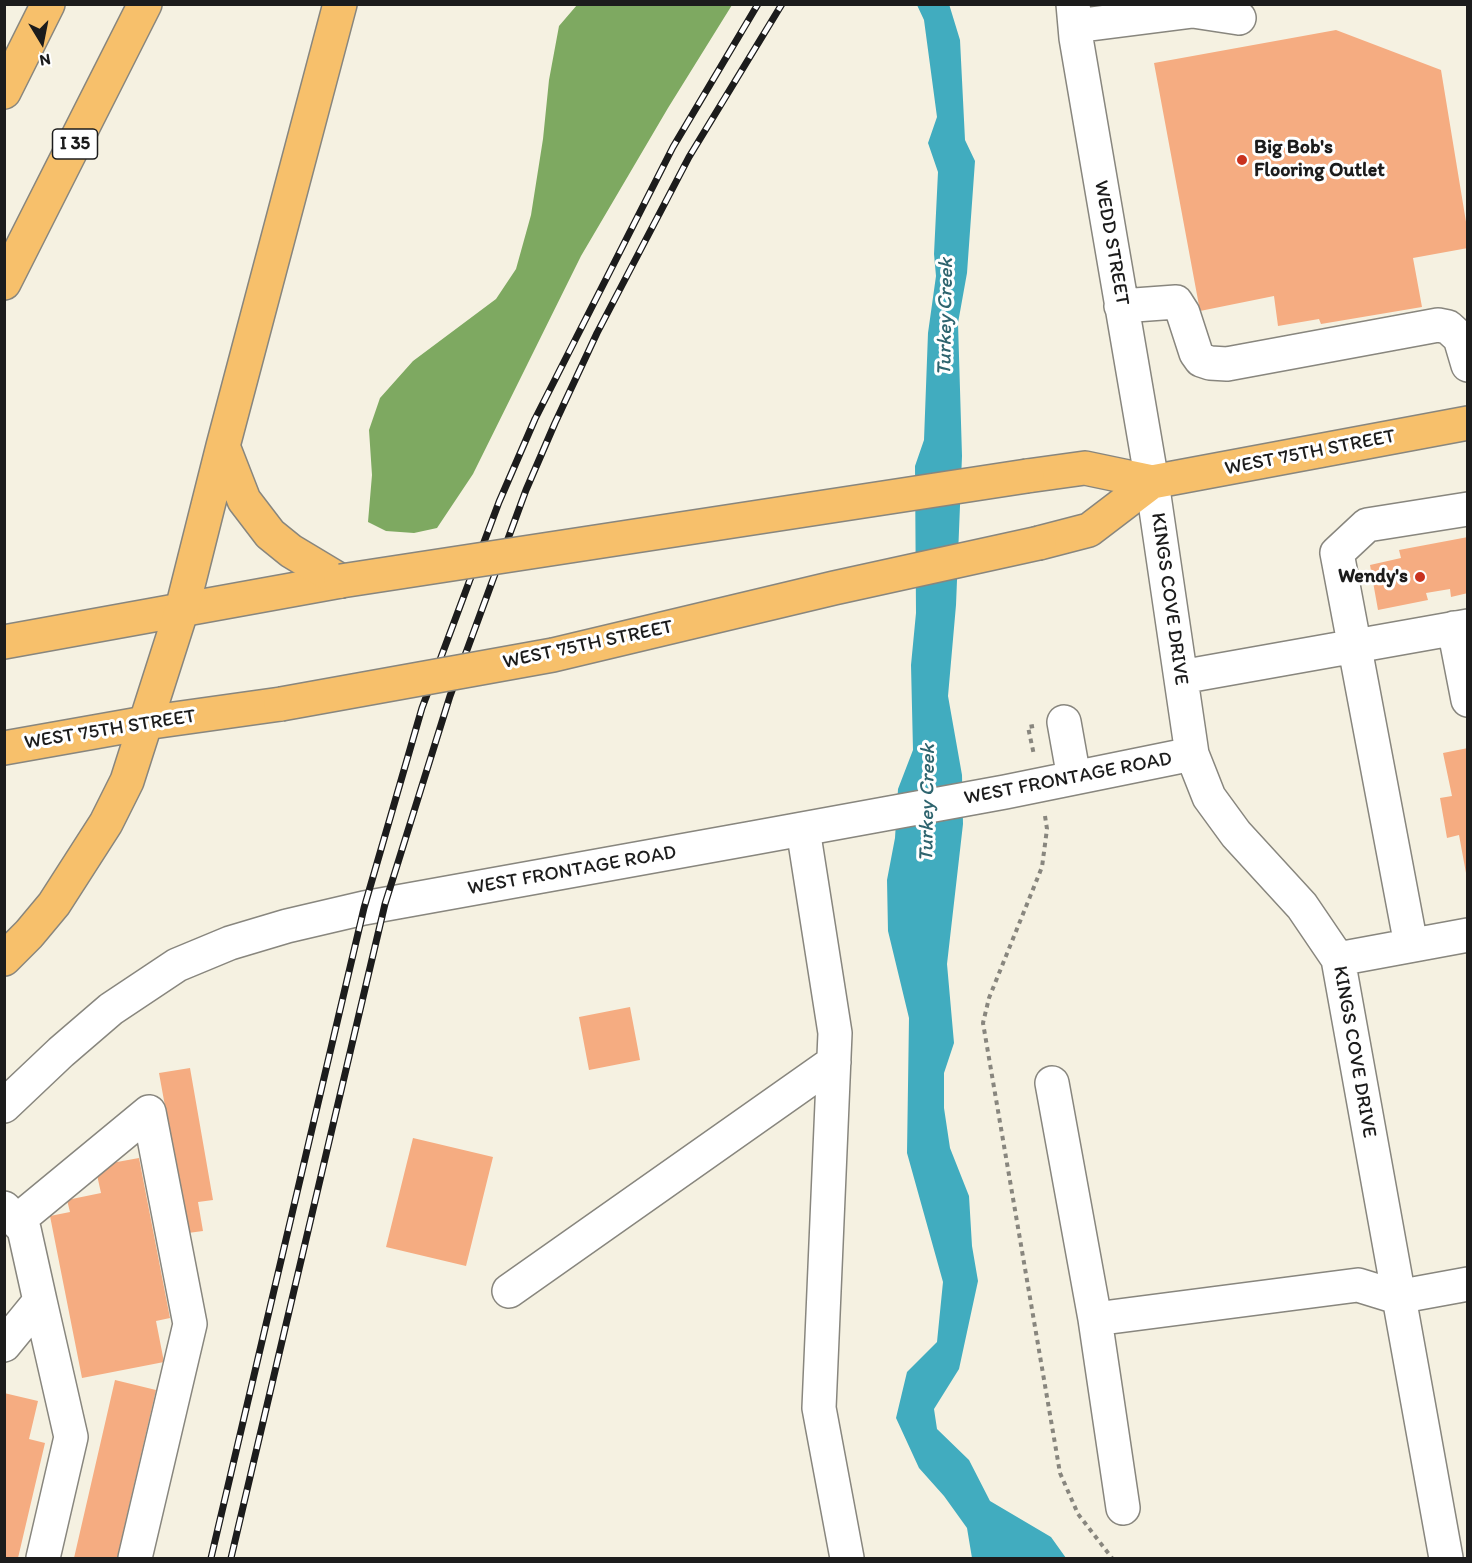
<!DOCTYPE html>
<html>
<head>
<meta charset="utf-8">
<style>
	body { margin:0 }
	#map { position:relative; width:1472px; height:1563px; overflow:hidden; background:#f5f1e1; font-family:Itim,sans-serif }
	canvas { display:block }
	.frame { position:absolute; inset:0; border:6px solid #1c1c1c; pointer-events:none }
	.north { position:absolute; left:12px; top:12px; width:60px; height:60px; -webkit-text-stroke:4px #fff; paint-order:stroke; rotate:170deg; font-size:16px; font-weight:700; line-height:24px; text-align:center; color:#1c1c1c }
	.north::after { content:''; display:block; margin:auto; width:21px; height:27px; background:#1c1c1c; clip-path:polygon(50% 0,100% 100%,50% 72%,0 100%) }
</style>
</head>
<body>
<div id="map">
<canvas width="1472" height="1563"></canvas>
<div class="frame"></div>
<div class="north">N</div>
</div>
<script>
const g = document.querySelector('canvas').getContext('2d');
g.lineJoin = 'round';
function fillPath(path, color) {
  g.fillStyle = color;
  g.fill(path, 'evenodd');
}
function toPath(rows) {
  const path = new Path2D();
  for (const r of rows) {
    path.moveTo(r[0], r[1]);
    for (let i = 2; i < r.length; i += 2) path.lineTo(r[i], r[i + 1]);
  }
  return path;
}
function trace(path, color, width, dash) {
  g.strokeStyle = color;
  g.lineWidth = width;
  g.lineCap = dash ? 'butt' : 'round';
  g.setLineDash(dash || []);
  g.stroke(path);
}
function drawText(font, color, halo, rows, align = 'center') {
  g.font = font + ' Itim,sans-serif';
  g.lineWidth = 6;
  g.setLineDash([]);
  g.textBaseline = 'middle';
  g.strokeStyle = halo;
  g.fillStyle = color;
  for (const [text, x, y, turn = 0] of rows) {
    g.save();
    g.translate(x, y);
    g.rotate((+turn || 0) * Math.PI / 180);
    g.textAlign = isNaN(turn) ? turn : align;
    if (halo) g.strokeText(text, 0, 0);
    g.fillText(text, 0, 0);
    g.restore();
  }
}
fillPath(toPath([
	[577,5,732,5,668,108,581,256,473,474,437,528,414,533,386,531,368,522,372,475,369,430,380,398,413,361,496,299,516,269,531,215,543,139,549,80,559,26]
]), '#7ea961');
fillPath(toPath([
	[949,4,960,40,965,140,975,161,967,273,958,323,962,456,956,605,948,696,962,775,963,824,947,964,954,1043,944,1073,944,1108,950,1148,969,1196,972,1246,978,1281,959,1369,934,1409,937,1429,969,1460,990,1501,1051,1537,1066,1558,972,1558,967,1528,944,1496,919,1468,896,1418,907,1372,937,1342,943,1282,907,1153,909,1018,888,931,887,880,895,838,898,789,913,750,911,665,916,613,915,466,924,440,928,333,936,276,934,254,938,172,928,143,937,117,924,20,917,5]
]), '#41acbf');
fillPath(toPath([
	[1336,30,1441,70,1468,234,1468,248,1413,258,1422,307,1321,324,1319,319,1278,326,1274,296,1200,311,1154,63],
	[1468,537,1468,593,1451,597,1450,589,1426,593,1428,600,1378,610,1370,565,1401,558,1399,550],
	[1468,748,1468,873,1466,873,1459,835,1447,838,1440,798,1452,796,1443,753],
	[630,1007,640,1060,589,1070,579,1017],
	[190,1068,213,1200,198,1202,203,1231,188,1233,159,1073],
	[413,1138,493,1157,466,1266,386,1247],
	[139,1158,170,1318,156,1321,164,1362,82,1378,50,1216,70,1212,67,1200,101,1193,95,1166],
	[115,1380,156,1390,117,1558,74,1558],
	[4,1393,38,1401,29,1439,45,1443,18,1558,4,1558]
]), '#f5ac81');
const minor = toPath([
	[1073,4,1076,38,1152,482,1192,754,1209,797,1236,834,1302,906,1338,959,1446,1558],
	[1075,26,1193,11,1239,18],
	[1121,306,1176,302,1183,313,1196,353,1201,360,1210,363,1227,364,1438,325,1448,327,1460,338,1468,365],
	[1454,628,1468,700],
	[1181,677,1468,626],
	[1064,722,1074,778],
	[803,829,835,1033,819,1408,847,1558],
	[1411,945,1337,553,1367,525,1468,509],
	[1338,959,1468,935],
	[1052,1083,1095,1319,1123,1508],
	[4,1106,61,1052,111,1009,177,965,230,943,287,926,364,908,753,838,1005,792,1192,754],
	[4,1208,24,1229,40,1301,4,1345],
	[17,1221,149,1112,190,1324,135,1558],
	[509,1291,834,1062],
	[40,1301,71,1437,43,1558],
	[1095,1319,1358,1285,1397,1297,1468,1284]
]);
const major = toPath([
	[1027,476,1085,468,1152,482,1468,423],
	[1039,543,1089,530,1152,482],
	[4,642,341,581],
	[4,748,145,723,281,704]
]);
const highway = toPath([
	[4,92,48,4],
	[4,283,145,4],
	[223,446,244,500,270,534,291,551,341,581],
	[4,959,29,934,54,904,106,823,127,781,182,609,223,446,340,4]
]);
trace(minor, '#88867e', 36);
trace(major, '#88867e', 36);
trace(highway, '#88867e', 36);
trace(toPath([
	[1034,726,1028,727,1034,755],
	[1045,816,1047,829,1042,867,989,998,983,1023,1060,1473,1078,1514,1112,1558]
]), '#88867e', 4, [4.5, 4.5]);
trace(minor, '#fff', 33);
trace(major, '#f7c06b', 33);
trace(highway, '#f7c06b', 33);
const rail = toPath([
	[211,1558,364,908,422,708,499,502,535,419,673,147,758,4],
	[231,1558,385,904,450,696,526,490,555,423,597,333,689,157,782,4]
]);
trace(rail, '#1c1c1c', 7);
trace(rail, '#fff', 4.5, [14]);
const majorBridge = toPath([
	[341,581,1027,476],
	[281,704,553,655,834,588,1039,543]
]);
trace(majorBridge, '#88867e', 36, []);
trace(majorBridge, '#f7c06b', 33);
for (const [x, y, r, color] of [
	[1242,160,6,"#c8321e"],
	[1420,577,6,"#c8321e"]
]) {
  const dot = new Path2D();
  dot.arc(x, y, r, 0, 2 * Math.PI);
  g.fillStyle = color;
  g.fill(dot);
  trace(dot, '#fff', 2);
}
for (const [x, y, w] of [
	[75,144,45]
]) {
  const box = new Path2D();
  box.roundRect(x - w / 2, y - 15, w, 30, 4.5);
  g.fillStyle = '#fff';
  g.fill(box);
  trace(box, '#1c1c1c', 1.5);
}
drawText('bold 18px', '#1c1c1c', null, [
	["I 35",75,144]
]);
drawText('bold 20px', '#1c1c1c', '#fff', [
	["Big Bob's",1254,148],
	["Flooring Outlet",1254,171],
	["Wendy's",1408,577,"right"]
], 'left');
drawText('20px', '#1c1c1c', '#fff', [
	["WEDD STREET",1111,243,80],
	["WEST 75TH STREET",1310,453,-11],
	["KINGS COVE DRIVE",1169,599,82],
	["WEST 75TH STREET",588,645,-12],
	["WEST 75TH STREET",110,730,-9],
	["WEST FRONTAGE ROAD",1068,779,-11],
	["WEST FRONTAGE ROAD",572,871,-10],
	["KINGS COVE DRIVE",1354,1052,80]
]);
drawText('italic 21px', '#2e646e', '#fff', [
	["Turkey Creek",946,317,-89],
	["Turkey Creek",928,803,-89]
]);
</script>
</body>
</html>
